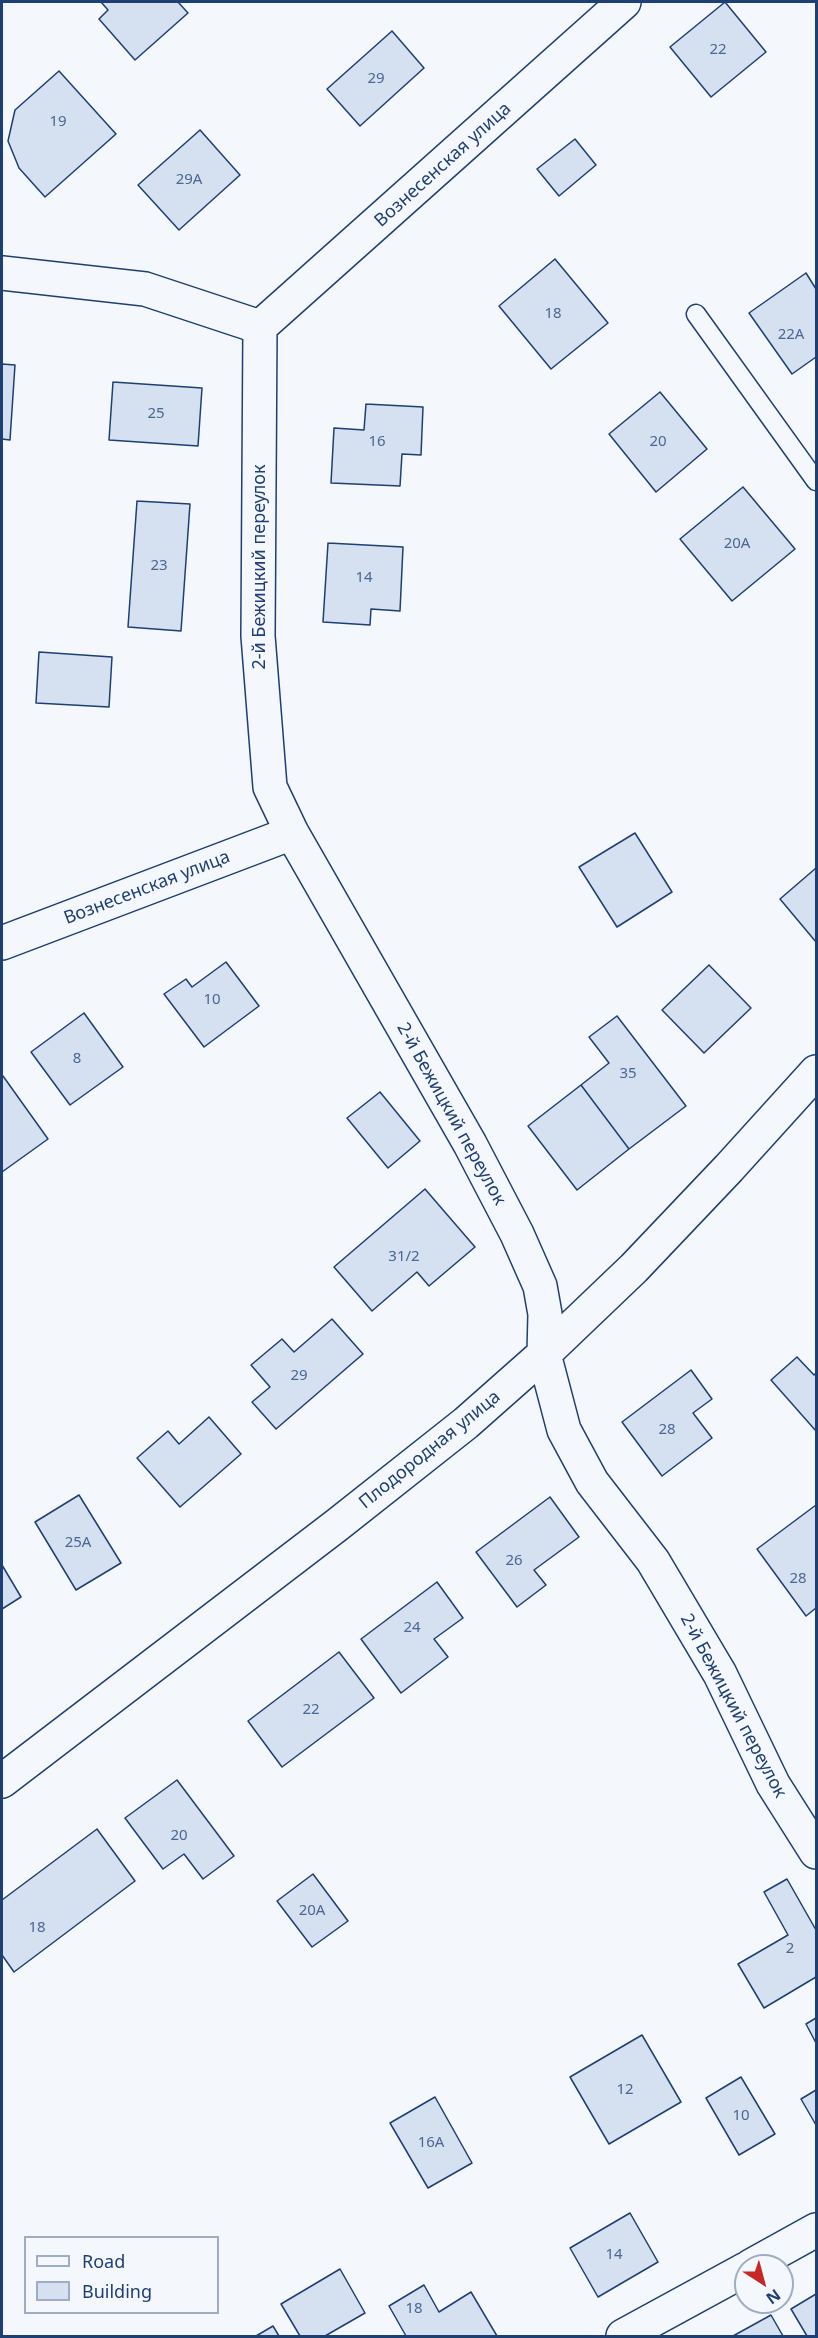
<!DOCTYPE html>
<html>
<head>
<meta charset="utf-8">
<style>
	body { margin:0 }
	#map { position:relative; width:818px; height:2338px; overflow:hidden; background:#f4f7fb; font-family:"Noto Sans",sans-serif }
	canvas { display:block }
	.frame { position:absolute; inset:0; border:3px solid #1d3f73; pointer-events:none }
	.legend { position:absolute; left:24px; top:2236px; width:195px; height:78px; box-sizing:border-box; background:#f4f7fb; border:2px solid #9eadc5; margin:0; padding:8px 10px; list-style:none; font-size:18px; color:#1d3f73 }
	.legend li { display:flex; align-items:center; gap:12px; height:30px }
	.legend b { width:30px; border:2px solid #9eadc5 }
	.north { position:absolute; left:734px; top:2254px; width:60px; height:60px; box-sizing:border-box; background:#f4f7fb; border:2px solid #9eadc5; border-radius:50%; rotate:144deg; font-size:16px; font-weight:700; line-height:24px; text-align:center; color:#1d3f73 }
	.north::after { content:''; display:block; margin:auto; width:21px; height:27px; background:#c62828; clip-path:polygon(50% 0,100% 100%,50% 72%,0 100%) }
</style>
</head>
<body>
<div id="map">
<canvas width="818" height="2338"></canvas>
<div class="frame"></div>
<ul class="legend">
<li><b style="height:8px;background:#f4f7fb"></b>Road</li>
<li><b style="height:16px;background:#d5e0f0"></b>Building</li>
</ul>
<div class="north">N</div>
</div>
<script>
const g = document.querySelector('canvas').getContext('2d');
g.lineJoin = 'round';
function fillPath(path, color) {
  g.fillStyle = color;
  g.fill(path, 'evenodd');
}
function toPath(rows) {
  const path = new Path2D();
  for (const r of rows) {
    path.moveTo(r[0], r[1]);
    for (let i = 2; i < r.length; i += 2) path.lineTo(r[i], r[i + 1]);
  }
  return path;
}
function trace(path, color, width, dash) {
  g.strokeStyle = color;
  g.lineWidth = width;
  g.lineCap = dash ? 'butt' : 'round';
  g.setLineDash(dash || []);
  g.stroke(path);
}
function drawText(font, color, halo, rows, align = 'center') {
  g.font = font + ' "Noto Sans",sans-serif';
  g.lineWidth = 4.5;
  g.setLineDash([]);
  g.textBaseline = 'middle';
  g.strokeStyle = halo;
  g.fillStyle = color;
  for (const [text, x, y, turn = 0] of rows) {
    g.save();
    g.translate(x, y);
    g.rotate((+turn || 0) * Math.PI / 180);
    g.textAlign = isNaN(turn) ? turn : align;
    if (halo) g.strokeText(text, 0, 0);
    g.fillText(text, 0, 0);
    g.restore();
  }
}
const building = toPath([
	[101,2,178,2,188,13,135,60,99,19,108,10,101,2],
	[725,2,766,52,711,97,670,47,725,2],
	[392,31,424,68,360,126,327,89,392,31],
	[59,71,116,134,45,197,19,168,8,141,15,110,59,71],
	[200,130,240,175,179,230,138,185,200,130],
	[575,139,596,165,559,196,537,169,575,139],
	[555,259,608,323,551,369,499,306,555,259],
	[806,273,816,289,816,357,792,374,749,313,806,273],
	[2,364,15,365,10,440,2,439,2,364],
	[113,382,202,388,198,446,109,440,113,382],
	[660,392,707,449,656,492,609,434,660,392],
	[366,404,423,407,421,455,402,454,400,486,331,483,334,428,364,430,366,404],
	[743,487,795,549,732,601,680,539,743,487],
	[137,501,190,504,181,631,128,627,137,501],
	[328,543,403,547,400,611,371,609,370,625,323,622,328,543],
	[39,652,112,657,109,707,36,703,39,652],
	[635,833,672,892,617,927,579,867,635,833],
	[816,868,816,942,780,899,816,868],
	[226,962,259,1006,204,1047,164,994,186,979,192,987,226,962],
	[709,965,751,1008,704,1053,662,1010,709,965],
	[84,1013,123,1067,70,1105,31,1052,84,1013],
	[617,1016,686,1106,629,1149,581,1085,609,1063,589,1037,617,1016],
	[3,1076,48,1139,2,1172,2,1078,3,1076],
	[581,1085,629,1149,577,1190,528,1126,581,1085],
	[380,1092,420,1141,388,1168,347,1118,380,1092],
	[425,1189,475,1247,429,1286,417,1272,372,1311,334,1267,425,1189],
	[332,1319,363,1354,276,1429,252,1402,270,1387,251,1365,282,1339,294,1352,332,1319],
	[797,1357,814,1375,816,1373,816,1431,771,1380,797,1357],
	[691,1370,712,1399,693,1413,712,1438,662,1476,622,1422,691,1370],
	[209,1417,241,1454,180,1507,137,1458,168,1431,179,1444,209,1417],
	[79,1495,121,1563,76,1590,35,1522,79,1495],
	[550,1497,579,1537,534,1570,546,1585,517,1607,476,1552,550,1497],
	[816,1505,816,1608,806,1616,757,1549,816,1505],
	[2,1565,21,1597,2,1609,2,1565],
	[437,1582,463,1618,434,1639,448,1657,401,1693,361,1639,437,1582],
	[339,1652,374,1698,282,1767,248,1721,339,1652],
	[177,1780,234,1856,203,1879,184,1854,163,1869,125,1818,177,1780],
	[97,1829,135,1881,14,1972,2,1955,2,1900,97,1829],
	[313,1874,348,1921,312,1947,277,1901,313,1874],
	[787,1879,816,1930,816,1977,764,2008,738,1964,788,1935,764,1892,787,1879],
	[816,2018,816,2043,806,2024,816,2018],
	[642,2035,681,2102,609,2144,570,2077,642,2035],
	[741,2077,775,2134,739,2155,706,2098,741,2077],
	[816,2090,816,2125,801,2099,816,2090],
	[435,2097,472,2163,428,2188,390,2123,435,2097],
	[630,2213,658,2262,598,2297,570,2248,630,2213],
	[340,2269,365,2313,325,2336,300,2336,281,2304,340,2269],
	[424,2285,439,2312,471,2292,497,2336,406,2336,389,2306,424,2285],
	[816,2294,816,2336,807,2336,791,2309,816,2294],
	[771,2315,783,2336,733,2336,771,2315],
	[273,2326,279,2336,256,2336,273,2326]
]);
fillPath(building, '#d5e0f0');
trace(building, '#1d3f73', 1.5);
const service = toPath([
	[696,314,816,481]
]);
const minor = toPath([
	[2,273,145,289,260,327],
	[260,327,258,636,270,787,292,833,470,1144,517,1234,540,1286,545,1314,544,1354,564,1430,592,1482,653,1561,720,1674,773,1784,816,1852],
	[260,327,624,2],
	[2,943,292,833],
	[2,1781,337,1525,466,1423,544,1354,634,1268,729,1168,816,1072],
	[751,2266,816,2230],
	[623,2336,746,2269]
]);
trace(service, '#1d3f73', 21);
trace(minor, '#1d3f73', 36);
trace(service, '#f4f7fb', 18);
trace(minor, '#f4f7fb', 33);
drawText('15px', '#4b6792', null, [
	["22",718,50],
	["29",376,79],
	["19",58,122],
	["29А",189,180],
	["18",553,314],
	["22А",791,335],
	["25",156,414],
	["16",377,442],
	["20",658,442],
	["20А",737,544],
	["23",159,566],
	["14",364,578],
	["10",212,1000],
	["8",77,1059],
	["35",628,1074],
	["31/2",404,1257],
	["29",299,1376],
	["28",667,1430],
	["25А",78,1543],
	["26",514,1561],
	["28",798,1579],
	["24",412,1628],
	["22",311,1710],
	["20",179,1836],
	["20А",312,1911],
	["18",37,1928],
	["2",790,1949],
	["12",625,2090],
	["10",741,2116],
	["16А",431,2143],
	["14",614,2255],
	["18",414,2309]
]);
drawText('18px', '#1d3f73', '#f4f7fb', [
	["Вознесенская улица",443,165,-42],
	["2-й Бежицкий переулок",260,567,-90],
	["Вознесенская улица",147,888,-21],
	["2-й Бежицкий переулок",451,1114,61],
	["Плодородная улица",430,1450,-39],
	["2-й Бежицкий переулок",733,1706,62]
]);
</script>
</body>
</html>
